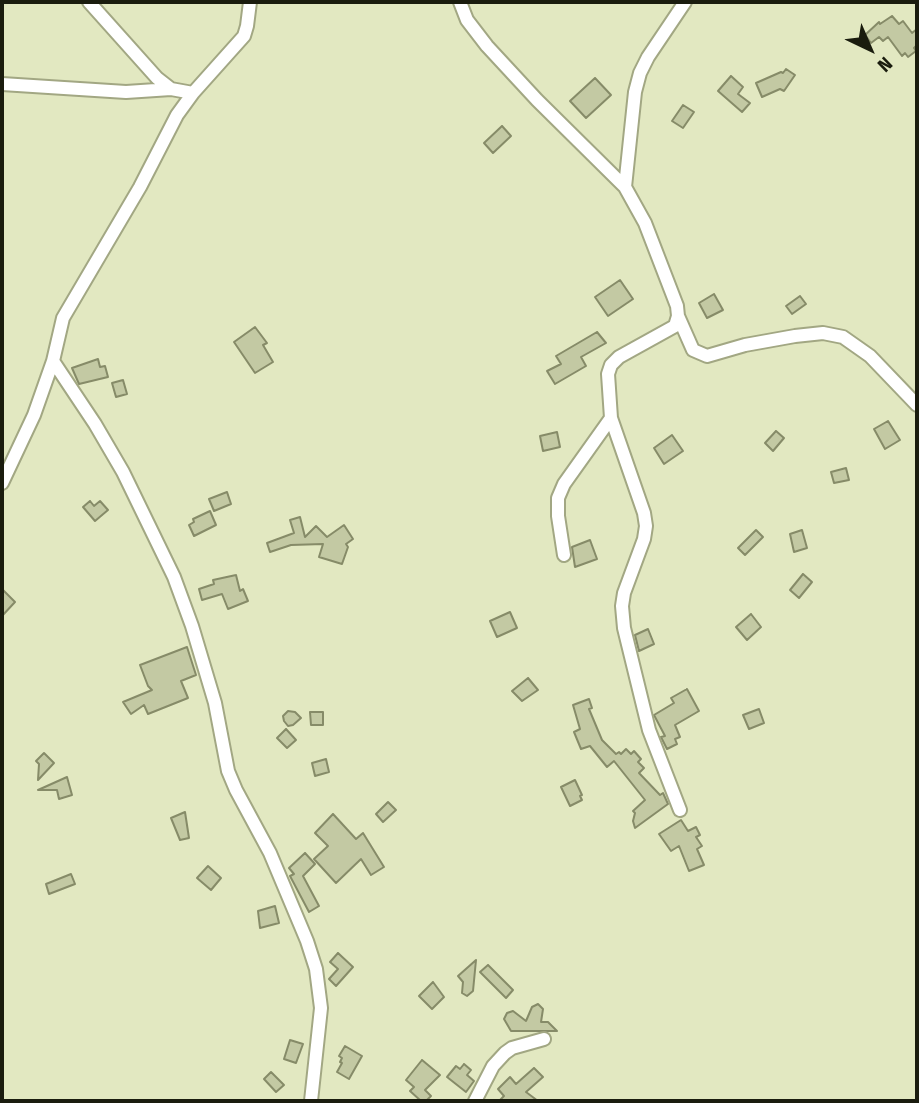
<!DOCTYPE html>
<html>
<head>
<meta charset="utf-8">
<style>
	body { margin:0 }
	#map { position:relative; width:919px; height:1103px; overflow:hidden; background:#e2e8c1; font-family:"Fira Sans Condensed",sans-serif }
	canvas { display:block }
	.frame { position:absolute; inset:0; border:4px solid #1a1c0e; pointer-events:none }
	.north { position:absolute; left:835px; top:14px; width:70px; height:70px; -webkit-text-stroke:5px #e2e8c1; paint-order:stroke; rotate:136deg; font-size:19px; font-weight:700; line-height:28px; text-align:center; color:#1a1c0e }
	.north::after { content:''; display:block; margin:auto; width:24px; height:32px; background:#1a1c0e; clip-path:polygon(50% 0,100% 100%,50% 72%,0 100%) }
</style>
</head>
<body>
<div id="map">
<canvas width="919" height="1103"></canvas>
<div class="frame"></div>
<div class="north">N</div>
</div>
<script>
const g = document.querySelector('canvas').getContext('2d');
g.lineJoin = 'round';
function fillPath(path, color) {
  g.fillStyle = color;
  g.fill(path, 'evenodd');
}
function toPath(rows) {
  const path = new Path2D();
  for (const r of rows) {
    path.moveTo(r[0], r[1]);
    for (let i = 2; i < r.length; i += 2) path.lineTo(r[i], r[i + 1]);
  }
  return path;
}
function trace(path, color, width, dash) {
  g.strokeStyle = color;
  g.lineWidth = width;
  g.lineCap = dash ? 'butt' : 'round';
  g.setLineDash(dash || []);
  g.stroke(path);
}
const building = toPath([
	[892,16,899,24,903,21,912,33,917,29,917,45,914,48,916,51,908,57,905,53,902,56,888,37,883,41,879,37,871,43,865,35,879,22,880,24,892,16],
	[786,69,795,75,784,91,780,89,762,97,756,83,781,72,783,73,786,69],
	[731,76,743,87,738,94,750,103,742,112,718,91,731,76],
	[595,78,611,95,586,118,570,101,595,78],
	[683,105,694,112,683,128,672,121,683,105],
	[502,126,511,136,493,153,484,143,502,126],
	[620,280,633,299,608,316,595,297,620,280],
	[714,294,723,310,707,318,699,303,714,294],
	[800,296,806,304,792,314,786,306,800,296],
	[255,327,267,343,263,345,273,362,255,373,234,342,255,327],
	[597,332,606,343,581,357,586,366,555,384,547,371,561,364,556,356,597,332],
	[98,359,100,367,105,366,108,377,79,384,72,368,98,359],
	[123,380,127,394,116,397,112,383,123,380],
	[888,421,900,440,885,449,874,429,888,421],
	[776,431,784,438,773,451,765,443,776,431],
	[557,432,560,447,543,451,540,436,557,432],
	[672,435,683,451,664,464,654,448,672,435],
	[846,468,849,480,834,483,831,472,846,468],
	[227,492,231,504,214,511,209,499,227,492],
	[90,501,94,506,100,501,108,510,95,521,83,507,90,501],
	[210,511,216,525,194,536,189,525,194,522,193,519,210,511],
	[300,517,305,537,316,526,327,537,344,525,353,539,346,544,348,547,342,564,319,557,323,544,291,545,270,552,267,543,294,533,290,520,300,517],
	[756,530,763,537,745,555,738,548,756,530],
	[802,530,807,548,794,552,790,534,802,530],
	[590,540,597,559,575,567,572,547,590,540],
	[803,574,812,582,799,598,790,590,803,574],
	[236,575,240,591,243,589,248,601,228,609,222,594,202,600,199,589,214,584,213,580,236,575],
	[2,589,15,602,2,616,2,589],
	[510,612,517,628,497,637,490,621,510,612],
	[751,614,761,627,747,640,736,627,751,614],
	[648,629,654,644,639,651,635,635,648,629],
	[187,647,196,675,181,681,188,698,148,714,144,705,131,714,123,702,152,690,148,686,140,665,187,647],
	[528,678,538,690,522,701,512,691,528,678],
	[687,689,699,711,675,725,680,737,675,739,677,744,667,749,661,737,665,736,654,715,674,703,671,698,687,689],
	[589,699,592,708,589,709,602,740,616,754,619,752,621,754,626,749,631,754,634,751,641,759,638,762,644,768,639,773,660,795,663,793,668,804,635,828,633,821,635,813,633,811,645,800,614,761,607,767,590,746,581,749,574,732,580,729,573,705,589,699],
	[759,709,764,723,749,729,743,715,759,709],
	[288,711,295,712,301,718,293,725,288,726,284,721,283,716,288,711],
	[310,712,323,712,323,725,311,725,310,712],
	[286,729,296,740,287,748,277,738,286,729],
	[44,753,54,763,38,780,39,764,36,761,44,753],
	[326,759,329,772,315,776,312,763,326,759],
	[67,777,72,795,59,799,57,790,38,790,67,777],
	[575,780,582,795,580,796,582,800,570,806,561,787,575,780],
	[388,802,396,810,383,822,376,814,388,802],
	[185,812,189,838,180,840,171,818,185,812],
	[333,814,356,839,363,833,384,867,371,875,361,859,336,883,314,859,328,846,315,833,333,814],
	[681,820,688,831,696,827,700,835,696,837,702,846,697,849,704,865,689,871,679,846,671,851,659,834,681,820],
	[305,853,315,864,303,876,319,906,309,912,290,876,294,874,289,868,305,853],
	[208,866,221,878,211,890,197,878,208,866],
	[71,874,75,884,49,894,46,884,71,874],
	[275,906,279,923,260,928,258,911,275,906],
	[338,953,353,967,336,986,329,979,338,969,330,962,338,953],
	[476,960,473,991,467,996,462,993,463,982,458,976,476,960],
	[488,965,513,990,506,998,480,972,488,965],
	[433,982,444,997,432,1009,419,996,433,982],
	[538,1004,543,1009,541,1022,548,1022,557,1031,511,1031,504,1019,507,1013,513,1011,526,1021,532,1007,538,1004],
	[290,1040,303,1044,296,1063,284,1059,290,1040],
	[345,1046,362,1056,349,1079,337,1072,342,1063,340,1062,342,1058,339,1056,345,1046],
	[422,1060,440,1075,425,1090,431,1096,426,1101,421,1101,410,1091,414,1087,406,1080,422,1060],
	[464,1064,471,1070,467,1075,474,1081,466,1092,447,1077,456,1066,460,1069,464,1064],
	[534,1068,543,1077,526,1092,538,1101,499,1101,504,1096,498,1089,510,1077,516,1084,534,1068],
	[271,1072,284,1085,276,1092,264,1079,271,1072]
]);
fillPath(building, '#c3c9a3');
trace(building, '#868b68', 2);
const minor = toPath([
	[89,2,157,78,171,89,193,93],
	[460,2,467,20,487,46,537,100,625,187,645,223,677,306,678,316,675,326,619,357,611,365,608,374,611,418,644,513,646,526,644,539,624,593,622,606,624,628,649,730,680,810],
	[2,84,126,92,171,89],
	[625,187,635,92,640,73,648,57,685,2],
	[678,316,693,350,707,356,745,345,795,336,823,333,843,337,870,356,917,405],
	[53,361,95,424,123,472,174,577,192,626,215,703,228,771,236,790,270,853,307,941,316,969,321,1008,311,1101],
	[2,483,34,415,53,361,63,318,140,187,177,115,193,93,244,36,247,26,250,2],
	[564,555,558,516,558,498,564,484,611,418],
	[475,1101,493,1066,505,1053,512,1048,544,1039]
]);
trace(minor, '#a2a783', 16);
trace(minor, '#fff', 12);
</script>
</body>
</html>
